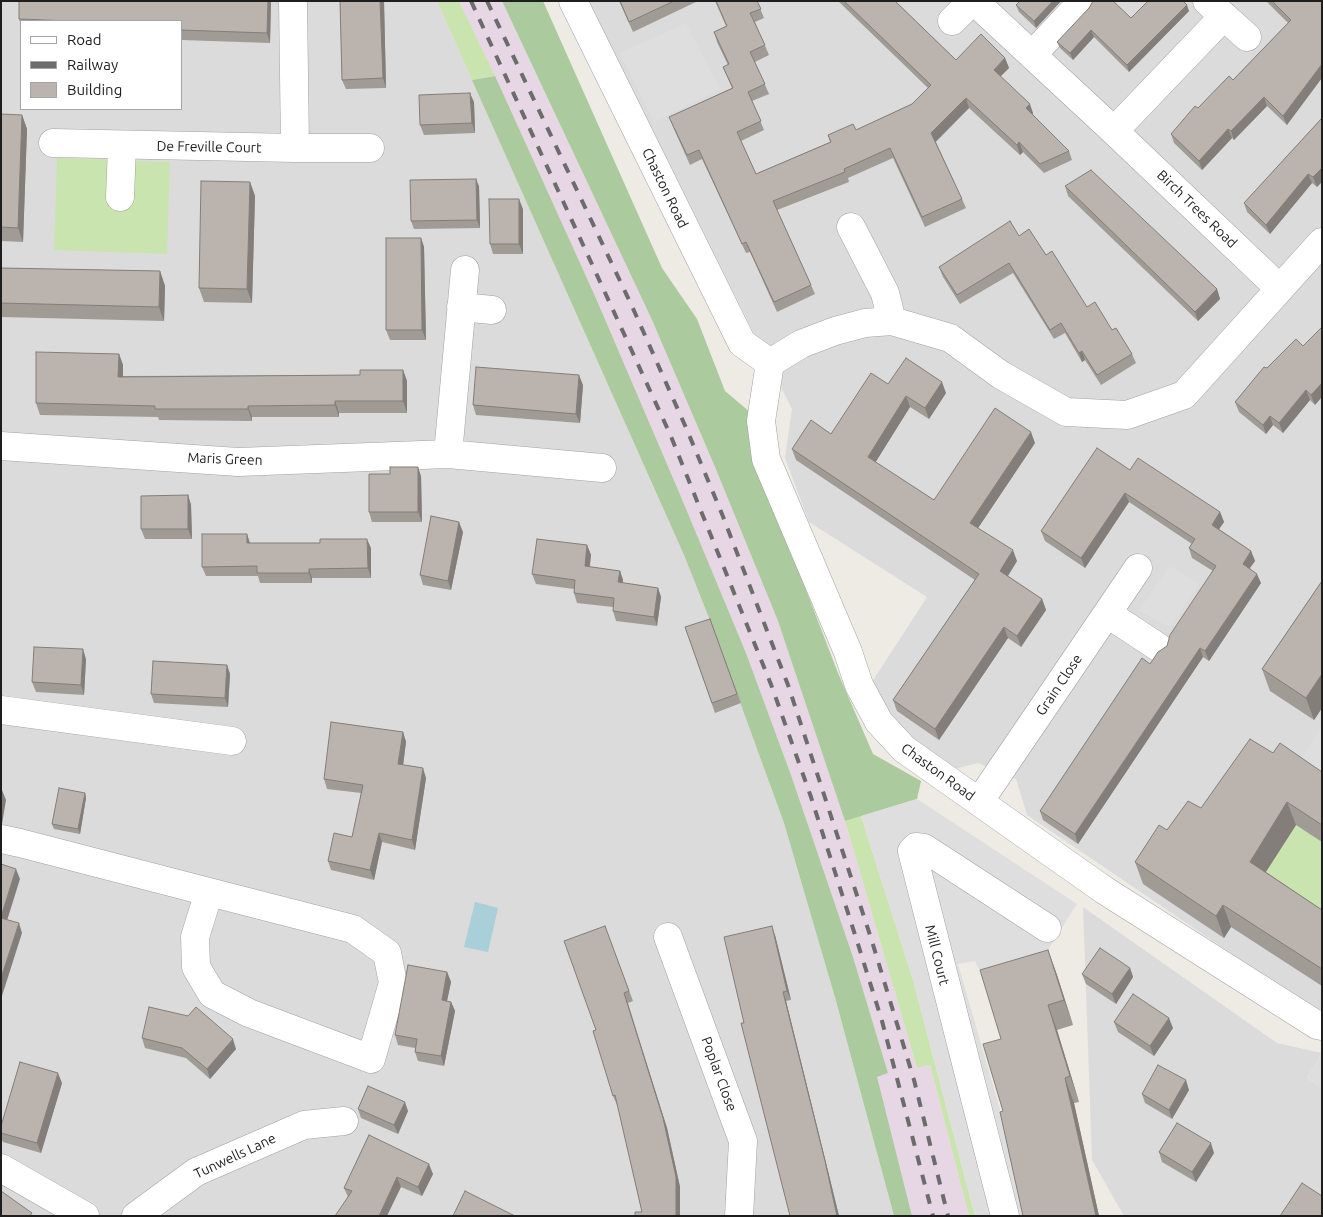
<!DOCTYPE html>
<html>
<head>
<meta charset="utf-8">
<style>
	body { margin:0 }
	#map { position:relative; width:1323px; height:1217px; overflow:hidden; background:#eeebe5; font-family:Ubuntu,sans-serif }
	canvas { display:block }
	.frame { position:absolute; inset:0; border:2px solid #1e1e1e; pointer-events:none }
	.legend { position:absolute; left:20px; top:20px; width:162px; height:90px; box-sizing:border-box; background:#fff; border:1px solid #a5a5a5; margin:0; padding:6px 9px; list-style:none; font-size:15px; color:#1e1e1e }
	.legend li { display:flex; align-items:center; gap:10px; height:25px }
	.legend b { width:25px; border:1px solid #a5a5a5 }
</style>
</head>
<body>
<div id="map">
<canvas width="1323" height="1217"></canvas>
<div class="frame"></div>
<ul class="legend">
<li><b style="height:6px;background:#fff"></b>Road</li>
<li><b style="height:6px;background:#6c6c6c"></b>Railway</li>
<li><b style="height:14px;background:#bbb4ae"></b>Building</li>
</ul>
</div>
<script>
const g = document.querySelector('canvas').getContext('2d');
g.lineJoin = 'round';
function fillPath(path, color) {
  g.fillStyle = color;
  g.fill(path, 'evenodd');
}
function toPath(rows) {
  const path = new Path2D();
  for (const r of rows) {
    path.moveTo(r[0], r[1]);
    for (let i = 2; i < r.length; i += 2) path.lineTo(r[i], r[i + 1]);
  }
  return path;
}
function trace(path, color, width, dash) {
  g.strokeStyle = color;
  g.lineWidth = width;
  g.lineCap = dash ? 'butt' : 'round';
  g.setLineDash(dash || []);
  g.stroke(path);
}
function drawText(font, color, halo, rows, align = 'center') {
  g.font = font + ' Ubuntu,sans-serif';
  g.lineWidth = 4;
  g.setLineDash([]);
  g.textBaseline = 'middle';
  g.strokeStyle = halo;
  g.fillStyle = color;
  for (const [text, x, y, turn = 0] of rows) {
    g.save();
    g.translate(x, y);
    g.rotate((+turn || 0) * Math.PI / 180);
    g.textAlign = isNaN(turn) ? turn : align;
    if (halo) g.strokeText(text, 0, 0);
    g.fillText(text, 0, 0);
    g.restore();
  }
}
fillPath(toPath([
	[1,1,437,1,684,555,713,628,784,823,836,1001,894,1216,1,1216],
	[21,21,181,21,181,109,21,109],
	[588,1,1322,1,1322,1012,1316,1011,1027,815,1016,779,978,763,951,770,895,732,872,682,927,597,809,522,785,458,792,409],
	[1083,907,1277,1043,1322,1053,1307,1078,1322,1089,1322,1216,1124,1216,1092,1160]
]), '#dcdbdb');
fillPath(toPath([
	[459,1,502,1,652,320,715,467,778,621,821,746,845,821,917,1068,930,1065,969,1216,912,1216,876,1077,888,1073,853,957,791,775,746,653,595,296]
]), '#e7d7e4');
fillPath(toPath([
	[437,1,459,1,495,76,472,80],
	[57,158,170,162,167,254,54,250],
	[1310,801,1322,809,1322,916,1258,884],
	[861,816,913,980,975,1216,969,1216,930,1065,917,1068,845,821]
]), '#cae4af');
fillPath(toPath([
	[502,1,543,1,662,268,697,319,725,391,750,412,774,507,838,673,873,754,921,781,917,799,845,821,778,621,715,467,652,320],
	[495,76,595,296,681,497,746,653,791,775,853,957,888,1073,877,1077,912,1216,894,1216,836,1001,784,823,713,628,684,555,472,80]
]), '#abca9d');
fillPath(toPath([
	[686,23,720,89,654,122,620,53],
	[1170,566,1199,584,1170,628,1139,610],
	[1322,726,1322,773,1301,759],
	[917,799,1077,904,1037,967,983,977,975,961,958,964,1004,1124,1025,1216,975,1216,913,980,861,816],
	[1322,1053,1322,1089,1307,1078]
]), '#dedede');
fillPath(toPath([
	[475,902,498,908,488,952,464,947]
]), '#a9cfd8');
const minor = toPath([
	[573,1,742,343,770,363],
	[974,1,1114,131,1279,288],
	[1207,1,1247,37],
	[952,21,972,1],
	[1032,55,1080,4],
	[1114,131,1224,16],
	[53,143,295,148,293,1],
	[295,148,370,148],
	[120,197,122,146],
	[851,227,885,293,892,321],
	[1322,242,1184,395,1127,415,1066,412,1001,375,950,338,892,321,865,323,835,331,801,344,770,363,761,421,766,459,848,652,859,685,879,722,904,749,1104,890,1317,1025,1322,1026],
	[461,307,492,310],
	[1,446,238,462,448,454,602,468],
	[448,454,465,270],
	[1108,614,1158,647],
	[1,710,232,741],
	[979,802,1138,568],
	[1,839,20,843,209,892,353,929,387,953,393,983,371,1059,249,1013,212,994,196,967,195,937,209,892],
	[668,937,743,1141,739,1216],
	[1,1168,85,1216],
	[136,1216,196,1172,304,1125,344,1121],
	[1005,1216,912,851,916,847,924,848,1047,928]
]);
trace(minor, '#a2a2a2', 29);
trace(minor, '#fff', 28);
trace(toPath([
	[471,1,670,434,772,687,811,797,857,941,882,1021,933,1216],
	[487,1,631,304,687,430,722,514,788,685,871,938,914,1080,948,1216]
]), '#6c6c6c', 4, [10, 10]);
fillPath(toPath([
	[19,1,271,1,270,43,181,40,181,21,21,21,21,26,19,19],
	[340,1,384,1,386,88,346,89,342,80],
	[619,1,698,1,633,32],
	[715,1,757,1,764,18,755,22,769,55,755,62,769,94,752,101,764,130,741,141,756,174,830,142,828,135,856,130,912,104,928,88,838,1,895,1,956,60,1005,58,1009,68,1000,76,1033,113,1032,115,1069,151,1072,160,1044,173,1023,152,1020,155,969,108,936,142,962,199,966,208,925,227,893,158,848,178,849,182,777,210,811,285,815,294,777,312,750,252,746,253,702,159,690,165,673,127,669,117,732,88,723,67,728,65,717,42,714,32,726,26],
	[1061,1,1036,28,1019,12,1016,5],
	[1266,1,1322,1,1287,125,1267,106,1234,140,1232,138,1202,170,1174,143,1171,134,1198,108,1233,80,1288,23],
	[1189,11,1129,72,1094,37,1073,60,1060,48,1057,42,1131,18],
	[474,102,475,133,424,135,420,125],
	[1,114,22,115,27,129,23,242,1,241],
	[1322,118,1317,187,1312,183,1270,234,1247,212,1244,203],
	[250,182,255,196,252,303,204,302,199,288],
	[479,186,480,228,414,229,411,221],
	[1065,186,1217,289,1220,299,1198,321,1068,196],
	[523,209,523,254,493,254,490,244],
	[1019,236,1046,255,1087,307,1112,330,1132,354,1136,363,1101,385,1085,360,1082,362,1065,333,1054,339,1013,273,960,304,943,277,939,267],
	[421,238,424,247,426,340,390,340,386,330],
	[1,268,160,271,165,286,164,321,1,317],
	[1296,339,1315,405,1310,400,1283,433,1273,425,1266,434,1239,412,1235,402,1267,368],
	[119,354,123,365,123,376,360,375,403,370,407,381,407,413,339,413,339,417,252,417,252,421,159,420,158,417,40,415,36,403],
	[888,384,946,393,929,419,910,407,875,462,934,500,1035,443,978,528,1017,561,1008,576,1042,599,1046,610,1021,647,1008,638,939,740,897,711,893,700,975,580,796,460,792,449,831,434],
	[583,385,580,423,476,415,473,405],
	[1130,470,1220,512,1224,522,1219,529,1251,551,1255,561,1250,568,1261,583,1209,661,1203,657,1078,844,1043,820,1040,811,1150,664,1167,646,1213,571,1192,558,1189,548,1192,544,1129,502,1085,568,1045,541,1041,531],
	[390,474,421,476,422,522,372,522,369,512],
	[188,495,191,505,192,539,145,539,141,529],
	[463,532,451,590,423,585,420,575],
	[247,534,250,543,371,548,371,578,312,578,312,583,260,583,258,576,206,576,202,567],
	[587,545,591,555,590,567,620,571,623,580,623,583,658,588,661,597,657,626,616,621,613,611,613,607,577,603,574,593,574,589,536,584,532,574],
	[1322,581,1322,708,1314,720,1270,691,1262,669],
	[710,619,741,703,715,713,685,627],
	[86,659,84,695,36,692,32,682],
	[227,665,230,674,228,707,154,703,151,694],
	[403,732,406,742,403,765,426,778,415,850,382,842,374,880,331,870,328,861,352,837,361,793,327,789,324,779],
	[1273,753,1322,772,1322,842,1296,825,1266,872,1322,910,1322,986,1231,927,1224,938,1143,884,1135,862,1167,830,1201,808],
	[85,793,86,798,80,834,54,829,52,824],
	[605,926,633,1001,628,1003,667,1128,680,1187,680,1216,642,1212,618,1105,617,1105,613,1096,596,1030],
	[775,935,791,1000,786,1001,828,1171,839,1216,790,1216,744,1023],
	[1048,950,1057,975,1073,1025,1057,1030,1079,1102,1074,1103,1099,1216,1023,1216,1001,1039],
	[1130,968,1133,977,1116,1004,1086,984,1082,974],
	[447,972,451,982,447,1001,451,1002,455,1011,444,1066,418,1061,415,1052,415,1048,398,1045,395,1035],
	[1114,1022,1173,1028,1154,1056,1118,1032],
	[142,1038,236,1049,210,1079,186,1058,145,1048],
	[62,1083,41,1153,3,1142,1,1138,1,1126],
	[1189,1090,1172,1119,1145,1103,1142,1094],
	[358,1109,408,1111,398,1134,361,1118],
	[369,1135,433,1174,422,1196,401,1187,348,1197,344,1188],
	[1159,1152,1214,1153,1196,1182,1162,1162]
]), '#a19b96');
fillPath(toPath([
	[268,1,271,1,270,43,267,33],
	[380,1,384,1,386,88,383,78],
	[1053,1,1061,1,1036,28,1034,21],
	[1187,5,1189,11,1129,72,1127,65],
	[1091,30,1094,37,1073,60,1070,53],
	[1005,58,1009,68,997,80,994,70],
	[1322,64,1322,78,1287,125,1283,116],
	[470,93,474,102,475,133,472,123],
	[1264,97,1267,106,1234,140,1231,131],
	[966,98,969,108,935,142,931,133],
	[1030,104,1033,113,1029,118,1026,108],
	[22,115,27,129,23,242,18,228],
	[1228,129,1232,138,1202,170,1199,161],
	[1019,142,1023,152,1020,155,1017,145],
	[1322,168,1322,182,1317,187,1313,177],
	[1308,174,1312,183,1270,234,1266,225],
	[476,179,479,186,480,228,477,220],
	[250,182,255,196,252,303,247,289],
	[519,199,523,209,523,254,519,244],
	[421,238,424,247,426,340,422,330],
	[160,271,165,286,164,321,159,307],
	[1217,289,1220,299,1198,321,1195,312],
	[1082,351,1085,360,1082,362,1079,353],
	[119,354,123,365,123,388,118,377],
	[403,370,407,381,407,413,403,401],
	[579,375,583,385,580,423,576,414],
	[942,382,946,393,929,419,925,408],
	[1322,383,1322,397,1315,405,1311,395],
	[1306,390,1310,400,1283,433,1279,423],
	[906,396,910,407,872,468,868,457],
	[335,401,339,413,339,417,335,405],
	[248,406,252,417,252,421,248,409],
	[1270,416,1273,425,1266,434,1263,425],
	[1031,432,1035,443,974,534,970,523],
	[418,467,421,476,422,522,418,512],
	[1125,493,1129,502,1085,568,1081,558],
	[188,495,191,505,192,539,188,529],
	[1220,512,1224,522,1215,535,1212,525],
	[459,522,463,532,451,590,448,581],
	[247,534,250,544,247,543],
	[367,539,371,548,371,578,368,568],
	[587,545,591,555,588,576,585,566],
	[1013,550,1017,561,1004,582,1000,571],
	[1251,551,1255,561,1246,573,1243,564],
	[309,569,312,578,312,583,309,573],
	[620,571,623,580,622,592,618,582],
	[1257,574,1261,583,1209,661,1205,651],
	[658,588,661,597,657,626,654,617],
	[1042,599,1046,610,1021,647,1017,636],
	[1004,627,1008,638,939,740,935,729],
	[1200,648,1203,657,1078,844,1075,834],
	[83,649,86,659,84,695,81,685],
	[227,665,230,674,228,707,225,698],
	[1322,674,1322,708,1314,720,1306,698],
	[403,732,406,742,402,774,398,764],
	[423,768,426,778,415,850,412,840],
	[2,790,6,800,2,824,1,796],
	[85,793,86,798,80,834,78,829],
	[1287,802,1296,825,1258,884,1250,862],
	[379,833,382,842,374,880,370,870],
	[16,869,20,879,5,927,1,917],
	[1223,905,1231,927,1224,938,1216,916],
	[19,923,22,933,1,999,1,978],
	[772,926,775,935,791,1000,787,991],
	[1048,950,1057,975,1073,1025,1064,1000],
	[1130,968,1133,977,1116,1004,1112,994],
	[447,972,451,982,445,1010,442,1000],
	[783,992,786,1001,828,1171,839,1216,837,1216],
	[624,993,667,1128,680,1187,680,1216,676,1216],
	[451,1002,455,1011,444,1066,441,1056],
	[1048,1005,1057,1030,1079,1102,1070,1076],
	[1169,1018,1173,1028,1154,1056,1150,1046],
	[233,1039,236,1049,210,1079,207,1069],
	[58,1073,62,1083,41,1153,37,1143],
	[1065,1078,1074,1103,1099,1216,1096,1216],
	[1186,1080,1189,1090,1172,1119,1169,1110],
	[405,1102,408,1111,398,1134,394,1125],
	[1211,1143,1214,1153,1196,1182,1192,1172],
	[429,1164,433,1174,422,1196,418,1187],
	[397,1177,401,1187,387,1216,379,1216]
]), '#837e7a');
const building = toPath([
	[19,1,268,1,267,33,181,30,181,21,71,21,19,19,19,1],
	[340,1,380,1,383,78,342,80,340,1],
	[620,1,674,1,629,22,620,1],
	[716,1,757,1,761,9,750,13,765,45,750,52,765,84,748,92,761,121,737,132,756,174,831,142,828,135,853,124,856,130,912,104,931,85,844,1,895,1,956,60,981,34,1005,58,994,70,1030,104,1026,108,1069,151,1040,164,1019,142,1017,145,966,98,931,133,962,199,922,217,890,148,844,169,845,172,773,201,811,285,774,302,746,242,742,244,699,150,687,155,669,117,733,88,723,67,729,64,714,32,727,26,716,1],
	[1020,1,1053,1,1034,21,1016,5,1020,1],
	[1093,1,1113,1,1131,18,1148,1,1183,1,1187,5,1127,65,1091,30,1070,53,1057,42,1089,8,1093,1],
	[1272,1,1322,1,1322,64,1283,116,1264,97,1231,131,1228,129,1199,161,1171,134,1195,106,1198,108,1229,76,1233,80,1291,20,1272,1],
	[470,93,472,123,420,125,419,95,470,93],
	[1,114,22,115,18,228,1,227,1,114],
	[1322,118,1322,168,1313,177,1308,174,1266,225,1244,203,1322,118],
	[1091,170,1217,289,1195,312,1065,186,1091,170],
	[476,179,477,220,411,221,410,180,476,179],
	[201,181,250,182,247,289,199,288,201,181],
	[489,199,519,199,519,244,490,244,489,199],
	[1010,221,1019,236,1029,229,1046,255,1052,251,1087,307,1095,302,1112,330,1116,328,1132,354,1097,375,1082,351,1079,353,1061,323,1050,330,1009,263,957,295,939,267,1010,221],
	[386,238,421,238,422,330,386,330,386,238],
	[1,268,160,271,159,307,1,303,1,268],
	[1322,327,1322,383,1311,395,1306,390,1279,423,1270,416,1263,425,1235,402,1264,367,1267,368,1296,339,1303,346,1322,327],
	[36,352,119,354,118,377,360,375,360,370,403,370,403,401,335,401,335,405,248,406,248,409,155,409,155,406,36,403,36,352],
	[906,358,942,382,925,408,906,396,868,457,934,500,995,408,1031,432,970,523,1013,550,1000,571,1042,599,1017,636,1004,627,935,729,893,700,979,574,792,449,811,420,831,434,871,373,888,384,906,358],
	[476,367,579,375,576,414,473,405,476,367],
	[1097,448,1130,470,1138,458,1220,512,1212,525,1251,551,1243,564,1257,574,1205,651,1200,648,1075,834,1040,811,1142,658,1150,664,1158,652,1167,646,1170,635,1216,566,1189,548,1195,539,1125,493,1081,558,1041,531,1097,448],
	[390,467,418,467,418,512,369,512,369,474,390,474,390,467],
	[188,495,188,529,141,529,141,496,188,495],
	[431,516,459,522,448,581,420,575,431,516],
	[202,534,247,534,247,543,320,543,320,539,367,539,368,568,309,569,309,573,257,573,257,566,202,567,202,534],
	[537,539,587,545,585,566,620,571,618,582,658,588,654,617,613,611,614,598,574,593,575,580,532,574,537,539],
	[1322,581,1322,674,1306,698,1262,669,1322,581],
	[710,619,737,694,712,703,685,627,710,619],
	[34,647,83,649,81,685,32,682,34,647],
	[153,661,227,665,225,698,151,694,153,661],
	[331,722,403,732,398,764,423,768,412,840,379,833,370,870,328,861,334,833,352,837,363,785,324,779,331,722],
	[1250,739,1273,753,1280,743,1322,772,1322,825,1287,802,1250,862,1322,910,1322,969,1223,905,1216,916,1135,862,1159,825,1167,830,1188,801,1201,808,1250,739],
	[59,788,85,793,78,829,52,824,59,788],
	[1,864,16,869,1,917,1,864],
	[1,918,19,923,1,978,1,918],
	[605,926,629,991,624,993,663,1118,676,1177,676,1216,635,1216,635,1212,642,1212,615,1095,613,1096,593,1031,596,1030,564,941,605,926],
	[772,926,787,991,783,992,825,1161,837,1216,790,1216,741,1023,744,1023,724,937,772,926],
	[1100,948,1130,968,1112,994,1082,974,1100,948],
	[1048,950,1064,1000,1048,1005,1070,1076,1065,1078,1096,1216,1023,1216,1000,1112,1003,1111,983,1044,1001,1039,980,970,1048,950],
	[408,965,447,972,442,1000,451,1002,441,1056,415,1052,417,1039,395,1035,408,965],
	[1133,994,1169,1018,1150,1046,1114,1022,1133,994],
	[149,1007,188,1016,196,1007,233,1039,207,1069,182,1048,142,1038,149,1007],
	[20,1062,58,1073,37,1143,1,1133,1,1126,20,1062],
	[1158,1065,1186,1080,1169,1110,1142,1094,1158,1065],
	[368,1086,405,1102,394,1125,358,1109,368,1086],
	[1177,1123,1211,1143,1192,1172,1159,1152,1177,1123],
	[369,1135,429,1164,418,1187,397,1177,379,1216,335,1216,352,1191,344,1188,369,1135],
	[1302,1183,1322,1196,1322,1216,1280,1216,1302,1183],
	[1,1191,32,1213,30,1216,1,1216,1,1191],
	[465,1191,515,1216,453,1216,465,1191]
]);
fillPath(building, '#bbb4ae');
trace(building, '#837e7a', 1);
drawText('14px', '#1e1e1e', '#fff', [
	["De Freville Court",209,147,1],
	["Chaston Road",665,188,64],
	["Birch Trees Road",1197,209,44],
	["Maris Green",225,459,2],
	["Grain Close",1059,685,-56],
	["Chaston Road",938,772,36],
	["Mill Court",937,955,76],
	["Poplar Close",719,1074,70],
	["Tunwells Lane",235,1156,-25]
]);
</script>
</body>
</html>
